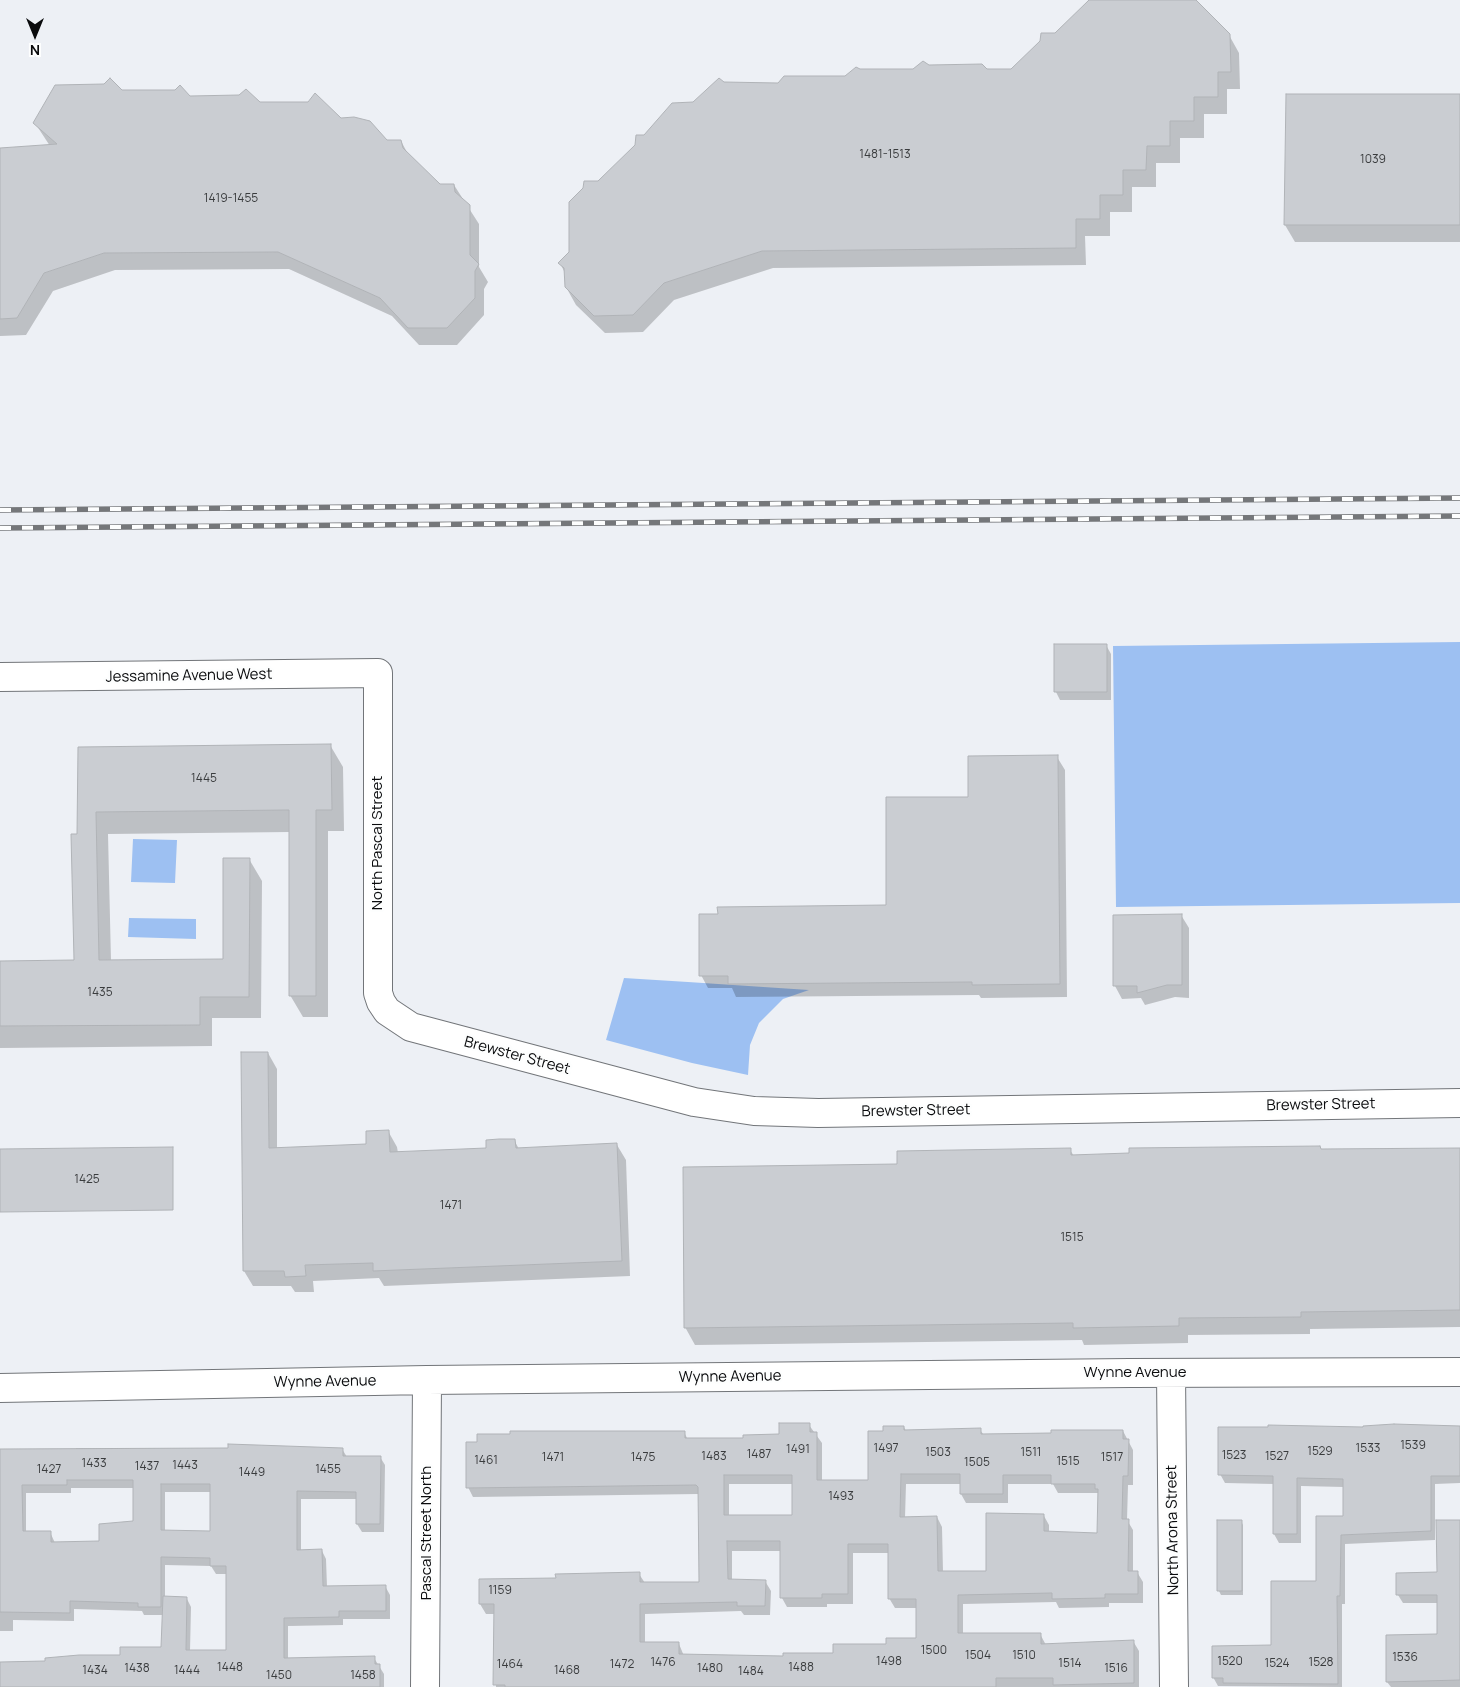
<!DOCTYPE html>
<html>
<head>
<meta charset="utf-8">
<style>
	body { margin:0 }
	#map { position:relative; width:1460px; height:1687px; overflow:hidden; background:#edf0f5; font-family:Manrope,sans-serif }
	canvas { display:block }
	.north { position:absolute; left:10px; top:10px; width:50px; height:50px; -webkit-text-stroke:4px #fdfefe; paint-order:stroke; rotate:180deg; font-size:14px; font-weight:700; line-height:20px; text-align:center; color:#0a0b0d }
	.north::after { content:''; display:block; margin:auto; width:18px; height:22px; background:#0a0b0d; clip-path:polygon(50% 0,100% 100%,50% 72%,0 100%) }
</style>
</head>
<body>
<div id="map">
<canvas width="1460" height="1687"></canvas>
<div class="north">N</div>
</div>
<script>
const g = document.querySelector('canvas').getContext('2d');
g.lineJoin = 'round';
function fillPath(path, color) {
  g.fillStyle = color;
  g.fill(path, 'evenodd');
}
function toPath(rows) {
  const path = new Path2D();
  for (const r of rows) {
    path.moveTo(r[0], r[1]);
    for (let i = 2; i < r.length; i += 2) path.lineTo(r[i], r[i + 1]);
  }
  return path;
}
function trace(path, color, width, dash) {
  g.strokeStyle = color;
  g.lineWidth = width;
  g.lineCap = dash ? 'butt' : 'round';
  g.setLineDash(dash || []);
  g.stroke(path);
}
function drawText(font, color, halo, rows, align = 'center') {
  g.font = font + ' Manrope,sans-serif';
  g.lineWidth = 5;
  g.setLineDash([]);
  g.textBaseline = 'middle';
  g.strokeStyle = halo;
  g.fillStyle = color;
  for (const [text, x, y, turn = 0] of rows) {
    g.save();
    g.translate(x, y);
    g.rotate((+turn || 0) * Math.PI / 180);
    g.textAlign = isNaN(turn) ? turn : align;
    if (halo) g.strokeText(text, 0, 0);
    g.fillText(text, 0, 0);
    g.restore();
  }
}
fillPath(toPath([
	[1460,642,1460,903,1116,907,1113,646],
	[133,839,177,840,175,883,131,882],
	[129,918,196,919,196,939,128,937],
	[624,978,688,982,809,990,783,999,759,1023,750,1045,748,1075,692,1063,606,1040]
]), '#9dc0f2');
fillPath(toPath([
	[1090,0,1196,0,1229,35,1239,53,1240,89,1227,89,1227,114,1204,114,1204,138,1180,138,1180,163,1156,163,1156,187,1132,187,1132,212,1110,212,1110,236,1085,236,1086,265,773,268,674,300,643,332,605,333,576,305,566,287,565,273,560,263,570,252,599,182,644,136,723,83,778,85,846,77,860,70,914,70,928,66,1012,70,1055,34],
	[121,91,259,103,341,120,386,141,401,141,409,156,439,185,454,185,479,224,479,267,488,282,484,289,484,315,457,345,419,345,392,316,289,269,115,270,53,291,26,335,0,336,0,153,50,146,35,123],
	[1287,95,1460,96,1460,242,1295,242,1285,225],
	[1106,645,1111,654,1111,700,1060,700,1056,692],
	[330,745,343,767,344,831,328,831,328,1017,303,1017,290,995,290,832,108,834,111,961,224,961,249,859,262,881,261,1018,212,1018,212,1046,0,1048,0,962,75,962,79,749],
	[1057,757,1065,770,1067,997,981,998,979,995,736,997,732,988,708,988,701,975,888,907,969,798],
	[1181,915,1189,928,1189,998,1175,997,1145,1005,1141,998,1122,999,1115,986],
	[268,1053,277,1069,277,1149,368,1145,388,1131,397,1147,398,1153,488,1150,514,1140,519,1149,617,1145,626,1160,630,1276,384,1286,379,1278,313,1281,314,1292,295,1292,291,1286,253,1286,244,1271],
	[1460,1149,1460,1327,1310,1329,1310,1334,1188,1335,1188,1343,1084,1345,1082,1340,695,1345,685,1327,898,1165,1070,1150,1074,1156],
	[809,1425,822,1443,822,1481,869,1481,884,1432,904,1427,906,1431,980,1430,984,1435,1123,1431,1133,1450,1133,1485,1128,1485,1127,1520,1133,1530,1133,1572,1137,1572,1143,1582,1143,1603,1109,1603,1109,1607,1059,1608,1056,1602,963,1604,963,1634,1040,1634,1046,1645,1133,1641,1139,1651,1139,1687,496,1687,495,1614,486,1614,480,1604,480,1580,557,1579,639,1574,645,1583,700,1583,699,1494,473,1497,468,1487,684,1432,688,1440,744,1440,781,1435],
	[729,1484,793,1484,793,1516,729,1516],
	[906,1484,961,1484,961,1494,966,1503,1008,1503,1008,1484,1053,1484,1058,1493,1099,1493,1099,1534,1049,1532,1049,1525,1044,1516,987,1572,943,1572,942,1527,937,1517,905,1518],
	[732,1551,782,1551,782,1598,787,1607,827,1607,827,1604,853,1604,853,1553,889,1553,889,1598,895,1608,917,1608,917,1639,834,1654,784,1657,684,1656,679,1644,645,1644,645,1614,741,1611,744,1615,770,1615,771,1591,765,1581,732,1581],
	[1460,1428,1460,1483,1435,1484,1435,1540,1345,1544,1345,1604,1342,1604,1342,1687,1218,1686,1213,1677,1272,1646,1317,1582,1344,1517,1344,1487,1301,1486,1301,1543,1279,1543,1274,1534,1274,1484,1225,1483,1220,1474],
	[229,1446,342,1449,347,1457,380,1457,385,1465,384,1532,362,1532,357,1524,357,1499,301,1499,301,1551,322,1551,326,1559,327,1587,385,1586,390,1595,390,1619,343,1619,343,1625,288,1626,288,1659,374,1658,384,1674,384,1687,0,1687,0,1663,46,1663,122,1656,162,1649,163,1615,144,1615,142,1611,74,1609,74,1621,13,1620,13,1631,0,1631,0,1451,76,1451,76,1448,229,1450],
	[71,1488,134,1488,134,1522,101,1542,55,1543,50,1532,26,1532,26,1493,71,1493],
	[165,1492,211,1492,211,1533,165,1532],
	[165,1565,211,1566,216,1574,227,1574,227,1651,190,1651,191,1607,187,1599,165,1598],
	[1219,1521,1241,1521,1243,1525,1243,1595,1221,1595,1219,1591],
	[1460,1521,1460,1687,1391,1687,1387,1682,1438,1635,1438,1603,1403,1603,1398,1595,1438,1573]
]), '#0003');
const building = toPath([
	[1089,0,1196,0,1230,34,1231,72,1218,72,1218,97,1194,97,1194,121,1170,121,1170,146,1147,146,1146,170,1123,170,1123,195,1100,195,1100,219,1076,219,1076,248,762,251,664,283,633,315,594,316,565,287,564,268,558,263,569,252,569,202,583,188,584,181,598,181,635,145,636,135,644,135,672,103,693,102,719,78,724,82,778,83,784,76,845,76,856,67,860,69,913,69,923,61,929,65,982,64,987,69,1011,69,1040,41,1041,33,1055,33,1089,0],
	[110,78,122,90,175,90,180,85,190,96,239,95,246,89,260,102,308,102,315,93,341,118,354,117,370,121,387,140,401,140,403,148,440,184,454,184,455,192,470,205,470,255,479,264,475,271,475,298,447,328,408,328,380,298,278,252,104,253,44,273,17,318,0,319,0,148,57,144,33,123,55,85,104,84,110,78],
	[1286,94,1460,94,1460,225,1284,225,1286,94],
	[1054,644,1107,644,1107,692,1054,692,1054,644],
	[331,744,332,810,316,810,316,996,289,996,289,810,96,812,99,960,223,959,223,858,250,858,249,997,200,997,200,1025,0,1026,0,961,74,960,71,834,77,834,78,747,331,744],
	[1058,755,1060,984,972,985,972,982,728,984,728,976,699,976,699,914,718,914,717,907,886,905,886,797,968,797,968,756,1058,755],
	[1182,914,1182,985,1167,985,1137,993,1137,986,1113,986,1113,915,1182,914],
	[241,1052,268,1052,269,1148,366,1144,366,1131,389,1130,390,1152,486,1148,486,1140,499,1139,515,1139,516,1148,617,1143,622,1261,373,1271,373,1263,305,1265,306,1276,285,1277,284,1271,243,1271,241,1052],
	[1320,1146,1321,1149,1460,1148,1460,1310,1301,1312,1301,1317,1179,1318,1179,1326,1073,1328,1073,1323,684,1328,683,1167,897,1164,897,1151,1071,1148,1071,1155,1129,1153,1129,1148,1320,1146],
	[173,1147,173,1210,0,1212,0,1149,173,1147],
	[779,1423,810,1423,810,1432,817,1432,817,1480,868,1480,868,1431,883,1431,883,1426,904,1426,904,1430,981,1428,981,1434,1051,1433,1051,1430,1123,1430,1123,1439,1129,1439,1128,1476,1123,1476,1122,1519,1129,1519,1128,1571,1138,1571,1138,1594,1105,1594,1105,1598,1052,1599,1052,1593,958,1595,958,1633,1041,1633,1041,1644,1134,1640,1134,1683,1053,1685,1053,1678,996,1678,996,1687,505,1687,505,1685,493,1685,494,1604,479,1604,479,1579,556,1578,555,1574,640,1572,640,1582,699,1582,698,1487,696,1485,466,1488,466,1442,477,1442,477,1434,510,1434,510,1431,685,1431,685,1438,743,1438,743,1435,779,1434,779,1423],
	[901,1474,960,1474,960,1494,1003,1494,1003,1475,1051,1475,1051,1484,1095,1484,1095,1489,1098,1489,1097,1533,1044,1531,1044,1514,986,1513,986,1571,938,1571,937,1516,900,1517,901,1474],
	[724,1475,792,1475,792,1515,724,1515,724,1475],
	[727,1541,780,1541,780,1598,822,1598,822,1594,848,1594,848,1544,888,1544,888,1599,916,1599,916,1638,886,1638,886,1644,833,1644,833,1653,783,1653,783,1656,679,1654,679,1642,640,1642,640,1604,737,1602,737,1606,765,1606,766,1580,728,1579,727,1541],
	[1394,1424,1460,1426,1460,1476,1431,1476,1431,1531,1341,1535,1340,1596,1337,1596,1338,1684,1223,1683,1223,1678,1212,1678,1212,1646,1271,1645,1271,1581,1316,1581,1316,1516,1343,1516,1343,1479,1297,1478,1297,1534,1273,1534,1273,1476,1218,1475,1218,1427,1268,1427,1268,1425,1363,1427,1363,1426,1394,1424],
	[228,1444,343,1448,343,1456,381,1456,380,1524,356,1524,356,1492,297,1491,297,1550,322,1549,323,1586,386,1585,386,1611,339,1611,339,1617,284,1618,284,1658,375,1656,375,1664,380,1664,380,1687,0,1687,0,1662,45,1661,45,1658,79,1655,120,1655,120,1647,161,1647,163,1596,187,1597,186,1650,226,1650,226,1566,210,1566,210,1558,161,1557,161,1607,138,1607,138,1603,70,1601,70,1613,0,1612,0,1449,228,1448,228,1444],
	[67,1480,133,1480,133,1521,99,1524,99,1541,51,1542,51,1531,23,1531,22,1485,67,1485,67,1480],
	[161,1484,210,1484,210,1531,161,1530,161,1484],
	[1217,1520,1242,1520,1242,1591,1217,1591,1217,1520],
	[1436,1520,1460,1520,1460,1680,1386,1682,1386,1635,1437,1634,1437,1595,1396,1595,1396,1573,1437,1572,1436,1520]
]);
fillPath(building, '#cacdd2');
trace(building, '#b0b3b7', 1);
const minor = toPath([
	[0,677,378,673,378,993,381,1002,387,1011,411,1027,694,1102,754,1111,818,1113,1460,1103],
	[1171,1373,1174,1687],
	[0,1388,427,1380,1130,1373,1460,1372],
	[425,1687,427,1380]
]);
trace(minor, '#727579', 30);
trace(minor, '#fff', 28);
const rail = toPath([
	[0,510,1460,498],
	[0,528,1460,516]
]);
trace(rail, '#75777a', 5.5);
trace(rail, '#fdfefe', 4, [11]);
drawText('12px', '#3a3c3e', null, [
	["1481-1513",885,155],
	["1039",1373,160],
	["1419-1455",231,199],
	["1445",204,779],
	["1435",100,993],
	["1425",87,1180],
	["1471",451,1206],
	["1515",1072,1238],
	["1539",1413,1446],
	["1497",886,1449],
	["1533",1368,1449],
	["1491",798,1450],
	["1529",1320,1452],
	["1503",938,1453],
	["1511",1031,1453],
	["1487",759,1455],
	["1523",1234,1456],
	["1483",714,1457],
	["1527",1277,1457],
	["1471",553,1458],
	["1475",643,1458],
	["1517",1112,1458],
	["1461",486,1461],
	["1515",1068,1462],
	["1505",977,1463],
	["1433",94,1464],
	["1443",185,1466],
	["1437",147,1467],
	["1427",49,1470],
	["1455",328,1470],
	["1449",252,1473],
	["1493",841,1497],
	["1159",500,1591],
	["1500",934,1651],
	["1504",978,1656],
	["1510",1024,1656],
	["1536",1405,1658],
	["1498",889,1662],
	["1520",1230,1662],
	["1476",663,1663],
	["1528",1321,1663],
	["1514",1070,1664],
	["1524",1277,1664],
	["1464",510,1665],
	["1472",622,1665],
	["1448",230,1668],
	["1488",801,1668],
	["1438",137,1669],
	["1480",710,1669],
	["1516",1116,1669],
	["1434",95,1671],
	["1444",187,1671],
	["1468",567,1671],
	["1484",751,1672],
	["1450",279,1676],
	["1458",363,1676]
]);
drawText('15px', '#0a0b0d', '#fdfefe', [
	["Jessamine Avenue West",189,676,-1],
	["North Pascal Street",378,843,-90],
	["Brewster Street",517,1056,15],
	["Brewster Street",1321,1105,-1],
	["Brewster Street",916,1111,-1],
	["Wynne Avenue",1135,1373],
	["Wynne Avenue",730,1377,-1],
	["Wynne Avenue",325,1382,-1],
	["North Arona Street",1173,1530,-91],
	["Pascal Street North",427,1533,-90]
]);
</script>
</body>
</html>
